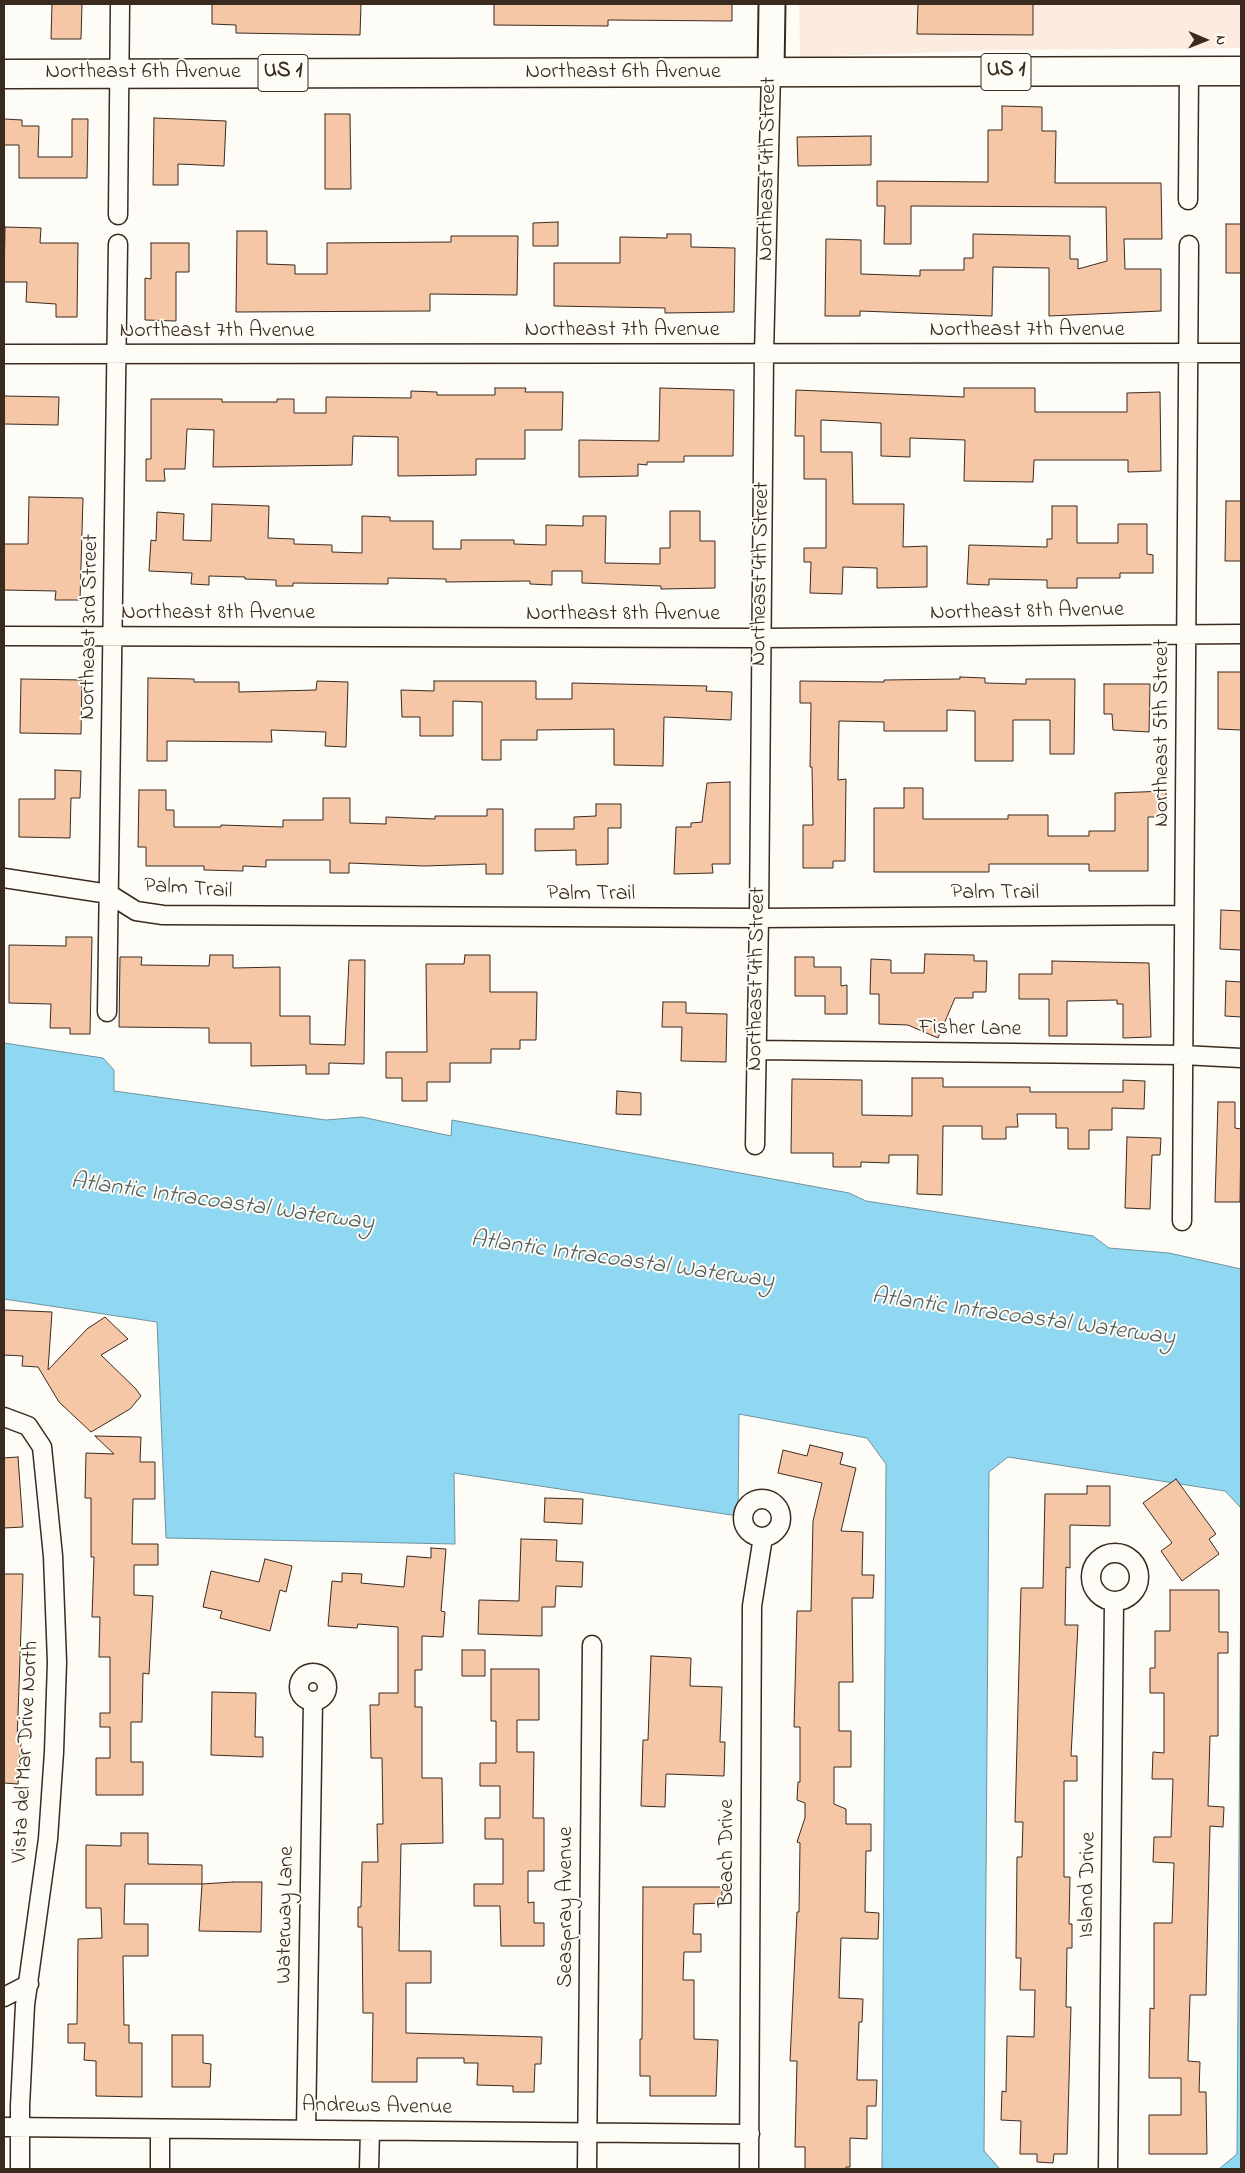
<!DOCTYPE html>
<html>
<head>
<meta charset="utf-8">
<style>
	body { margin:0 }
	#map { position:relative; width:1245px; height:2173px; overflow:hidden; background:#fdfcf7; font-family:"Indie Flower",sans-serif }
	canvas { display:block }
	.frame { position:absolute; inset:0; border:5px solid #3b2a1e; pointer-events:none }
	.north { position:absolute; left:1180px; top:15px; width:50px; height:50px; -webkit-text-stroke:4px #fdfcf7; paint-order:stroke; rotate:91deg; font-size:14px; font-weight:700; line-height:20px; text-align:center; color:#3b2a1e }
	.north::after { content:''; display:block; margin:auto; width:18px; height:22px; background:#3b2a1e; clip-path:polygon(50% 0,100% 100%,50% 72%,0 100%) }
</style>
</head>
<body>
<div id="map">
<canvas width="1245" height="2173"></canvas>
<div class="frame"></div>
<div class="north">N</div>
</div>
<script>
const g = document.querySelector('canvas').getContext('2d');
g.lineJoin = 'round';
function fillPath(path, color) {
  g.fillStyle = color;
  g.fill(path, 'evenodd');
}
function toPath(rows) {
  const path = new Path2D();
  for (const r of rows) {
    if (r.length === 3) {
      path.moveTo(r[0] + r[2], r[1]);
      path.arc(r[0], r[1], r[2], 0, 2 * Math.PI);
      continue;
    }
    path.moveTo(r[0], r[1]);
    for (let i = 2; i < r.length; i += 2) path.lineTo(r[i], r[i + 1]);
  }
  return path;
}
function trace(path, color, width, dash) {
  g.strokeStyle = color;
  g.lineWidth = width;
  g.lineCap = dash ? 'butt' : 'round';
  g.setLineDash(dash || []);
  g.stroke(path);
}
function drawText(font, color, halo, rows, align = 'center') {
  g.font = font + ' "Indie Flower",sans-serif';
  g.lineWidth = 4;
  g.setLineDash([]);
  g.textBaseline = 'middle';
  g.strokeStyle = halo;
  g.fillStyle = color;
  for (const [text, x, y, turn = 0] of rows) {
    g.save();
    g.translate(x, y);
    g.rotate((+turn || 0) * Math.PI / 180);
    g.textAlign = isNaN(turn) ? turn : align;
    if (halo) g.strokeText(text, 0, 0);
    g.fillText(text, 0, 0);
    g.restore();
  }
}
fillPath(toPath([
	[799,4,1241,4,1241,48,1003,50,800,57]
]), '#fbecdf');
const water = toPath([
	[4,1043,103,1058,114,1070,114,1091,326,1120,362,1117,451,1136,452,1120,849,1193,866,1201,1093,1236,1109,1248,1169,1253,1241,1269,1241,1508,1225,1491,1008,1457,989,1472,984,2151,1000,2169,882,2169,886,1464,867,1438,739,1414,738,1516,454,1473,455,1544,166,1538,157,1322,4,1299,4,1043],
	[1241,1544,1241,2169,1219,2169,1237,2154,1241,1544]
]);
fillPath(water, '#90d8f1');
trace(water, '#6e929d', 1);
const building = toPath([
	[52,4,82,4,81,39,51,39,52,4],
	[212,4,361,4,360,35,236,33,236,25,212,24,212,4],
	[494,4,732,4,732,21,608,20,608,26,494,25,494,4],
	[918,4,1033,4,1033,35,917,34,918,4],
	[1002,106,1042,107,1042,131,1056,131,1055,183,1161,183,1162,239,1124,239,1125,269,1161,269,1161,311,1049,316,1049,268,993,267,992,316,860,311,860,316,825,316,826,239,861,240,861,274,920,276,920,270,964,270,964,258,973,258,973,234,1070,236,1070,259,1078,259,1078,269,1107,261,1106,207,911,206,911,244,884,244,885,206,877,206,877,181,988,182,988,130,1002,130,1002,106],
	[325,114,350,114,351,189,325,189,325,114],
	[154,118,226,121,224,166,178,164,178,185,153,185,154,118],
	[4,119,22,120,22,126,39,126,38,157,72,157,72,119,88,119,87,178,19,178,19,145,4,145,4,119],
	[871,136,871,165,798,166,797,137,871,136],
	[558,222,558,246,533,246,533,223,558,222],
	[1226,224,1241,224,1241,273,1226,273,1226,224],
	[5,227,41,228,40,243,78,243,77,317,56,317,56,304,26,302,27,282,4,282,5,227],
	[237,231,267,231,267,264,295,265,295,274,327,274,327,243,451,242,451,236,518,236,517,295,430,294,430,311,236,312,237,231],
	[667,234,691,234,691,247,735,248,734,312,665,313,665,308,554,306,554,263,620,263,620,237,667,238,667,234],
	[151,243,189,243,189,272,176,272,176,321,145,320,145,278,151,279,151,243],
	[495,388,526,388,525,392,563,392,562,430,525,430,525,459,476,459,476,475,398,476,398,437,353,436,352,465,213,467,214,430,187,429,185,469,164,469,165,481,146,481,146,459,151,459,151,399,222,399,222,402,277,402,277,399,294,399,294,413,326,413,326,397,411,398,411,391,437,392,437,395,495,395,495,388],
	[660,388,734,390,733,456,684,456,684,462,647,462,647,465,638,464,638,476,579,477,579,440,659,441,660,388],
	[964,388,1035,388,1035,412,1127,412,1127,393,1160,392,1161,471,1128,472,1128,460,1034,460,1033,482,964,481,965,440,910,438,910,457,881,456,881,423,821,420,821,452,852,452,853,504,904,504,903,547,927,546,927,587,877,588,877,568,843,567,842,594,810,593,811,562,804,562,804,548,826,548,826,479,804,479,804,436,795,436,796,390,964,397,964,388],
	[4,396,59,397,58,425,4,424,4,396],
	[29,497,83,498,80,600,55,600,56,591,4,590,4,544,28,544,29,497],
	[1226,501,1241,501,1241,561,1225,561,1226,501],
	[212,504,269,506,268,538,294,539,294,544,332,545,332,552,362,553,362,516,390,517,390,521,433,521,433,549,461,549,461,540,514,540,514,544,546,545,546,525,583,526,583,516,606,516,605,563,660,564,660,548,670,548,670,511,700,511,700,541,715,541,715,588,661,589,661,586,582,583,582,571,552,571,552,585,530,584,530,581,446,582,446,579,388,578,388,584,293,583,293,586,276,586,276,580,245,579,245,577,209,576,209,585,191,584,192,573,149,571,151,540,156,541,157,512,184,514,183,540,211,541,212,504],
	[1052,506,1077,506,1077,543,1118,543,1118,524,1147,524,1147,554,1153,555,1153,573,1120,573,1120,578,1077,578,1077,588,1047,588,1047,580,989,579,989,585,967,584,969,545,1047,547,1047,539,1052,539,1052,506],
	[1218,672,1241,672,1241,730,1218,729,1218,672],
	[960,677,985,678,985,683,1026,684,1026,679,1075,679,1074,754,1050,754,1050,720,1013,720,1013,761,975,761,975,711,947,710,947,731,884,731,884,722,839,721,838,780,846,779,845,861,833,861,833,868,803,868,803,825,813,825,812,767,810,767,811,703,800,703,800,681,884,682,884,680,960,679,960,677],
	[148,678,194,679,194,682,239,682,239,692,316,690,317,681,348,682,346,747,325,746,326,732,271,730,272,742,167,741,167,761,147,761,148,678],
	[21,679,82,680,81,734,20,733,21,679],
	[434,681,536,681,536,699,572,699,572,683,707,686,706,691,732,692,731,720,664,717,663,766,614,765,614,729,537,730,537,740,501,740,501,760,482,760,482,702,453,701,453,736,420,736,420,717,402,717,401,690,434,691,434,681],
	[1104,684,1150,684,1149,732,1113,730,1112,714,1104,714,1104,684],
	[55,770,81,771,80,798,71,798,70,838,19,837,19,799,55,799,55,770],
	[730,782,730,864,712,864,713,873,674,874,676,827,691,827,691,823,702,822,707,783,730,782],
	[904,788,923,788,923,819,1008,819,1008,815,1048,815,1048,836,1089,836,1089,831,1115,831,1115,793,1166,791,1166,817,1148,817,1148,871,1089,871,1089,864,989,864,989,872,874,872,874,808,904,808,904,788],
	[139,790,166,790,166,810,174,810,174,827,221,827,221,825,283,827,283,820,323,820,323,798,350,798,350,823,386,824,386,817,435,819,435,816,487,816,487,809,503,809,503,874,486,874,486,864,424,866,349,863,349,873,330,873,330,860,266,860,266,867,243,866,243,871,204,870,204,866,146,866,146,847,138,847,139,790],
	[596,804,621,804,621,828,608,828,608,864,576,865,576,850,535,851,535,829,574,829,574,817,596,816,596,804],
	[1221,910,1241,911,1241,950,1220,949,1221,910],
	[66,937,92,937,90,1034,70,1034,70,1028,50,1028,51,1004,9,1003,9,945,66,946,66,937],
	[925,954,974,955,974,961,987,961,986,992,973,992,973,998,955,998,938,1038,908,1025,879,1024,879,994,870,994,871,959,891,960,891,973,924,973,925,954],
	[210,955,233,955,233,968,280,967,280,1016,310,1016,310,1044,345,1045,349,960,365,960,364,1064,329,1063,329,1074,306,1074,306,1065,251,1066,251,1043,209,1043,209,1028,119,1027,120,957,142,957,141,965,209,966,210,955],
	[465,955,490,955,490,992,537,992,536,1040,520,1040,520,1049,491,1049,491,1063,450,1063,450,1082,427,1082,427,1101,402,1101,402,1078,386,1078,386,1052,427,1052,426,964,464,964,465,955],
	[795,957,814,957,814,967,841,967,841,986,847,985,847,1014,825,1014,825,996,795,996,795,957],
	[1052,961,1149,963,1151,1037,1123,1038,1123,1004,1117,1004,1117,1000,1067,1001,1067,1036,1049,1036,1049,999,1019,999,1019,974,1052,974,1052,961],
	[1226,981,1241,982,1241,1017,1225,1016,1226,981],
	[663,1002,686,1002,686,1013,727,1014,726,1062,681,1061,682,1027,662,1027,663,1002],
	[912,1078,943,1078,943,1087,1030,1087,1030,1092,1123,1092,1123,1080,1145,1081,1144,1109,1112,1108,1112,1130,1089,1130,1089,1149,1068,1149,1068,1128,1056,1128,1056,1114,1017,1114,1018,1127,1006,1127,1006,1139,982,1139,982,1126,943,1126,942,1195,917,1194,918,1155,889,1155,889,1163,861,1162,861,1167,833,1167,833,1153,791,1153,792,1079,862,1080,862,1115,912,1116,912,1078],
	[617,1091,641,1093,641,1115,616,1114,617,1091],
	[1218,1102,1235,1102,1235,1128,1241,1129,1240,1202,1215,1202,1218,1102],
	[1127,1137,1161,1138,1160,1155,1152,1155,1150,1209,1125,1208,1127,1137],
	[4,1310,52,1312,48,1370,87,1329,105,1317,128,1339,101,1355,136,1389,141,1396,130,1409,91,1432,59,1402,38,1367,22,1366,23,1356,4,1355,4,1310],
	[95,1436,141,1437,140,1462,155,1462,155,1499,133,1499,132,1544,158,1544,158,1565,134,1565,134,1595,153,1596,149,1674,143,1673,142,1722,131,1722,131,1762,143,1762,143,1795,96,1795,96,1758,110,1758,110,1727,100,1727,100,1713,110,1713,110,1657,99,1657,100,1617,92,1617,94,1557,91,1557,91,1498,85,1498,86,1453,114,1454,95,1436],
	[810,1445,843,1453,840,1464,856,1468,841,1531,863,1532,862,1575,874,1575,873,1598,852,1598,853,1682,839,1682,839,1731,851,1731,851,1767,834,1767,834,1804,846,1809,846,1824,871,1824,871,1851,866,1851,865,1912,879,1913,878,1939,841,1938,839,1998,863,1999,862,2022,859,2022,857,2080,877,2080,876,2106,867,2106,867,2139,850,2138,850,2167,846,2167,846,2169,805,2169,805,2147,795,2147,797,2061,790,2061,797,1912,799,1912,800,1843,797,1842,805,1818,805,1803,797,1800,798,1782,800,1782,800,1727,794,1727,797,1611,811,1611,813,1521,822,1483,778,1473,783,1450,807,1456,810,1445],
	[18,1457,23,1527,4,1528,4,1458,18,1457],
	[1176,1479,1216,1534,1209,1539,1219,1554,1182,1581,1161,1551,1172,1543,1143,1503,1176,1479],
	[1087,1486,1110,1486,1110,1526,1070,1525,1070,1568,1066,1567,1065,1625,1078,1625,1071,1756,1077,1756,1077,1781,1064,1781,1064,1877,1070,1877,1069,1924,1072,1924,1072,1948,1067,1948,1066,2007,1071,2007,1067,2154,1054,2154,1053,2163,1037,2162,1037,2154,1020,2154,1021,2121,1001,2120,1002,2091,1006,2092,1007,2036,1034,2037,1035,1990,1020,1990,1021,1958,1016,1958,1017,1857,1022,1857,1023,1822,1015,1822,1021,1588,1043,1588,1045,1494,1087,1494,1087,1486],
	[545,1498,583,1499,582,1524,544,1522,545,1498],
	[521,1539,557,1540,556,1561,583,1562,582,1587,556,1586,555,1607,542,1607,542,1636,478,1634,479,1600,519,1601,521,1539],
	[431,1548,446,1549,441,1611,445,1612,443,1637,422,1636,422,1670,415,1670,415,1707,422,1707,422,1778,442,1778,443,1843,401,1844,399,1951,431,1951,431,1983,406,1983,406,2033,542,2037,541,2064,535,2064,534,2092,513,2092,513,2086,477,2085,478,2063,464,2063,464,2058,417,2058,417,2082,372,2082,373,2013,363,2013,362,1927,358,1927,358,1907,361,1907,362,1862,378,1862,377,1824,383,1824,382,1758,371,1758,370,1705,379,1705,379,1693,398,1693,398,1627,358,1624,357,1628,328,1626,332,1581,342,1582,342,1573,362,1574,361,1583,404,1587,407,1556,431,1558,431,1548],
	[265,1559,292,1566,286,1592,280,1590,270,1631,220,1618,222,1611,203,1607,211,1571,259,1582,265,1559],
	[4,1574,23,1574,17,1742,21,1743,18,1784,4,1783,4,1574],
	[1170,1590,1219,1590,1219,1632,1228,1632,1228,1653,1218,1653,1218,1736,1210,1736,1208,1806,1224,1807,1223,1827,1210,1826,1206,1995,1190,1995,1188,2061,1200,2062,1199,2092,1206,2092,1207,2154,1149,2154,1149,2115,1181,2115,1181,2078,1149,2078,1150,2008,1154,2009,1154,1923,1172,1923,1174,1863,1153,1862,1154,1837,1171,1837,1173,1779,1152,1779,1153,1752,1164,1753,1164,1693,1150,1693,1150,1668,1155,1668,1155,1631,1170,1631,1170,1590],
	[462,1650,485,1650,485,1676,462,1676,462,1650],
	[651,1656,691,1658,690,1686,722,1687,720,1742,725,1742,724,1776,666,1774,665,1807,641,1806,643,1740,648,1740,651,1656],
	[491,1669,539,1669,539,1720,517,1720,517,1752,534,1752,533,1818,544,1818,544,1871,528,1871,528,1903,534,1902,534,1923,544,1923,544,1946,501,1946,500,1906,474,1906,474,1884,503,1884,503,1839,485,1839,485,1818,500,1818,500,1786,480,1786,480,1763,496,1763,496,1721,491,1721,491,1669],
	[212,1692,256,1693,255,1737,263,1737,263,1757,211,1755,212,1692],
	[121,1833,148,1833,148,1864,202,1865,202,1884,125,1884,124,1924,148,1924,148,1956,123,1956,124,2025,129,2025,129,2043,142,2043,142,2097,96,2096,96,2061,84,2060,85,2043,68,2043,68,2024,77,2024,78,1939,102,1938,101,1908,86,1908,86,1845,121,1846,121,1833],
	[233,1882,262,1882,261,1932,199,1931,202,1884,233,1882],
	[643,1887,722,1887,722,1903,694,1904,693,1934,701,1934,701,1952,684,1952,683,1980,694,1980,694,2039,718,2040,716,2096,650,2096,650,2076,640,2076,640,2039,642,2039,643,1887],
	[172,2035,203,2035,203,2063,211,2064,210,2087,172,2087,172,2035]
]);
fillPath(building, '#f6c7a6');
trace(building, '#3b2a1e', 1);
const street = toPath([
	[1188,200,1189,72],
	[118,215,120,4],
	[4,354,1241,353],
	[4,636,762,638,1241,634],
	[4,878,109,894,136,911,163,915,759,918,1184,915],
	[107,1012,118,244],
	[757,1050,1183,1055,1241,1058],
	[755,1145,759,918,764,354,771,72],
	[1182,1221,1189,245],
	[4,1417,28,1426,42,1447,53,1556,57,1662,54,1752,48,1839,25,2005,20,2106,20,2169],
	[762,1518,19],
	[1115,1577,24],
	[313,1687,14],
	[4,1997,29,1984],
	[4,2127,750,2134],
	[306,2130,313,1701],
	[160,2169,160,2129],
	[369,2169,370,2131],
	[587,2169,592,1645],
	[749,2169,752,1606,763,1537],
	[1108,2169,1114,1602]
]);
const secondary = toPath([
	[771,72,772,4]
]);
const primary = toPath([
	[4,74,1241,71]
]);
trace(street, '#3b2a1e', 21);
trace(secondary, '#3b2a1e', 29);
trace(primary, '#3b2a1e', 31);
trace(street, '#fdfcf7', 18);
trace(secondary, '#fdfcf7', 25);
trace(primary, '#fdfcf7', 28);
for (const [x, y, w] of [
	[1006,72,50],
	[283,73,50]
]) {
  const box = new Path2D();
  box.roundRect(x - w / 2, y - 18.5, w, 37, 4);
  g.fillStyle = '#fdfcf7';
  g.fill(box);
  trace(box, '#3b2a1e', 1);
}
drawText('bold 21px', '#3b2a1e', null, [
	["US 1",1006,72],
	["US 1",283,73]
]);
drawText('22px', '#3b2a1e', '#fdfcf7', [
	["Northeast 6th Avenue",143,73],
	["Northeast 6th Avenue",623,73],
	["Northeast 4th Street",769,169,-89],
	["Northeast 7th Avenue",622,331],
	["Northeast 7th Avenue",1027,331],
	["Northeast 7th Avenue",217,332],
	["Northeast 4th Street",762,574,-89],
	["Northeast 8th Avenue",1027,613,-1],
	["Northeast 8th Avenue",218,614],
	["Northeast 8th Avenue",623,615],
	["Northeast 3rd Street",91,627,-89],
	["Northeast 5th Street",1163,733,-90],
	["Palm Trail",188,890,4],
	["Palm Trail",995,894],
	["Palm Trail",591,895],
	["Northeast 4th Street",758,979,-89],
	["Fisher Lane",970,1030,1],
	["Vista del Mar Drive North",27,1752,-87],
	["Beach Drive",728,1853,-90],
	["Island Drive",1089,1885,-89],
	["Seaspray Avenue",567,1907,-90],
	["Waterway Lane",287,1915,-89],
	["Andrews Avenue",377,2108,1]
]);
drawText('italic 24px', '#545e5d', '#fdfcf7', [
	["Atlantic Intracoastal Waterway",222,1204,8],
	["Atlantic Intracoastal Waterway",622,1262,8],
	["Atlantic Intracoastal Waterway",1023,1319,8]
]);
</script>
</body>
</html>
